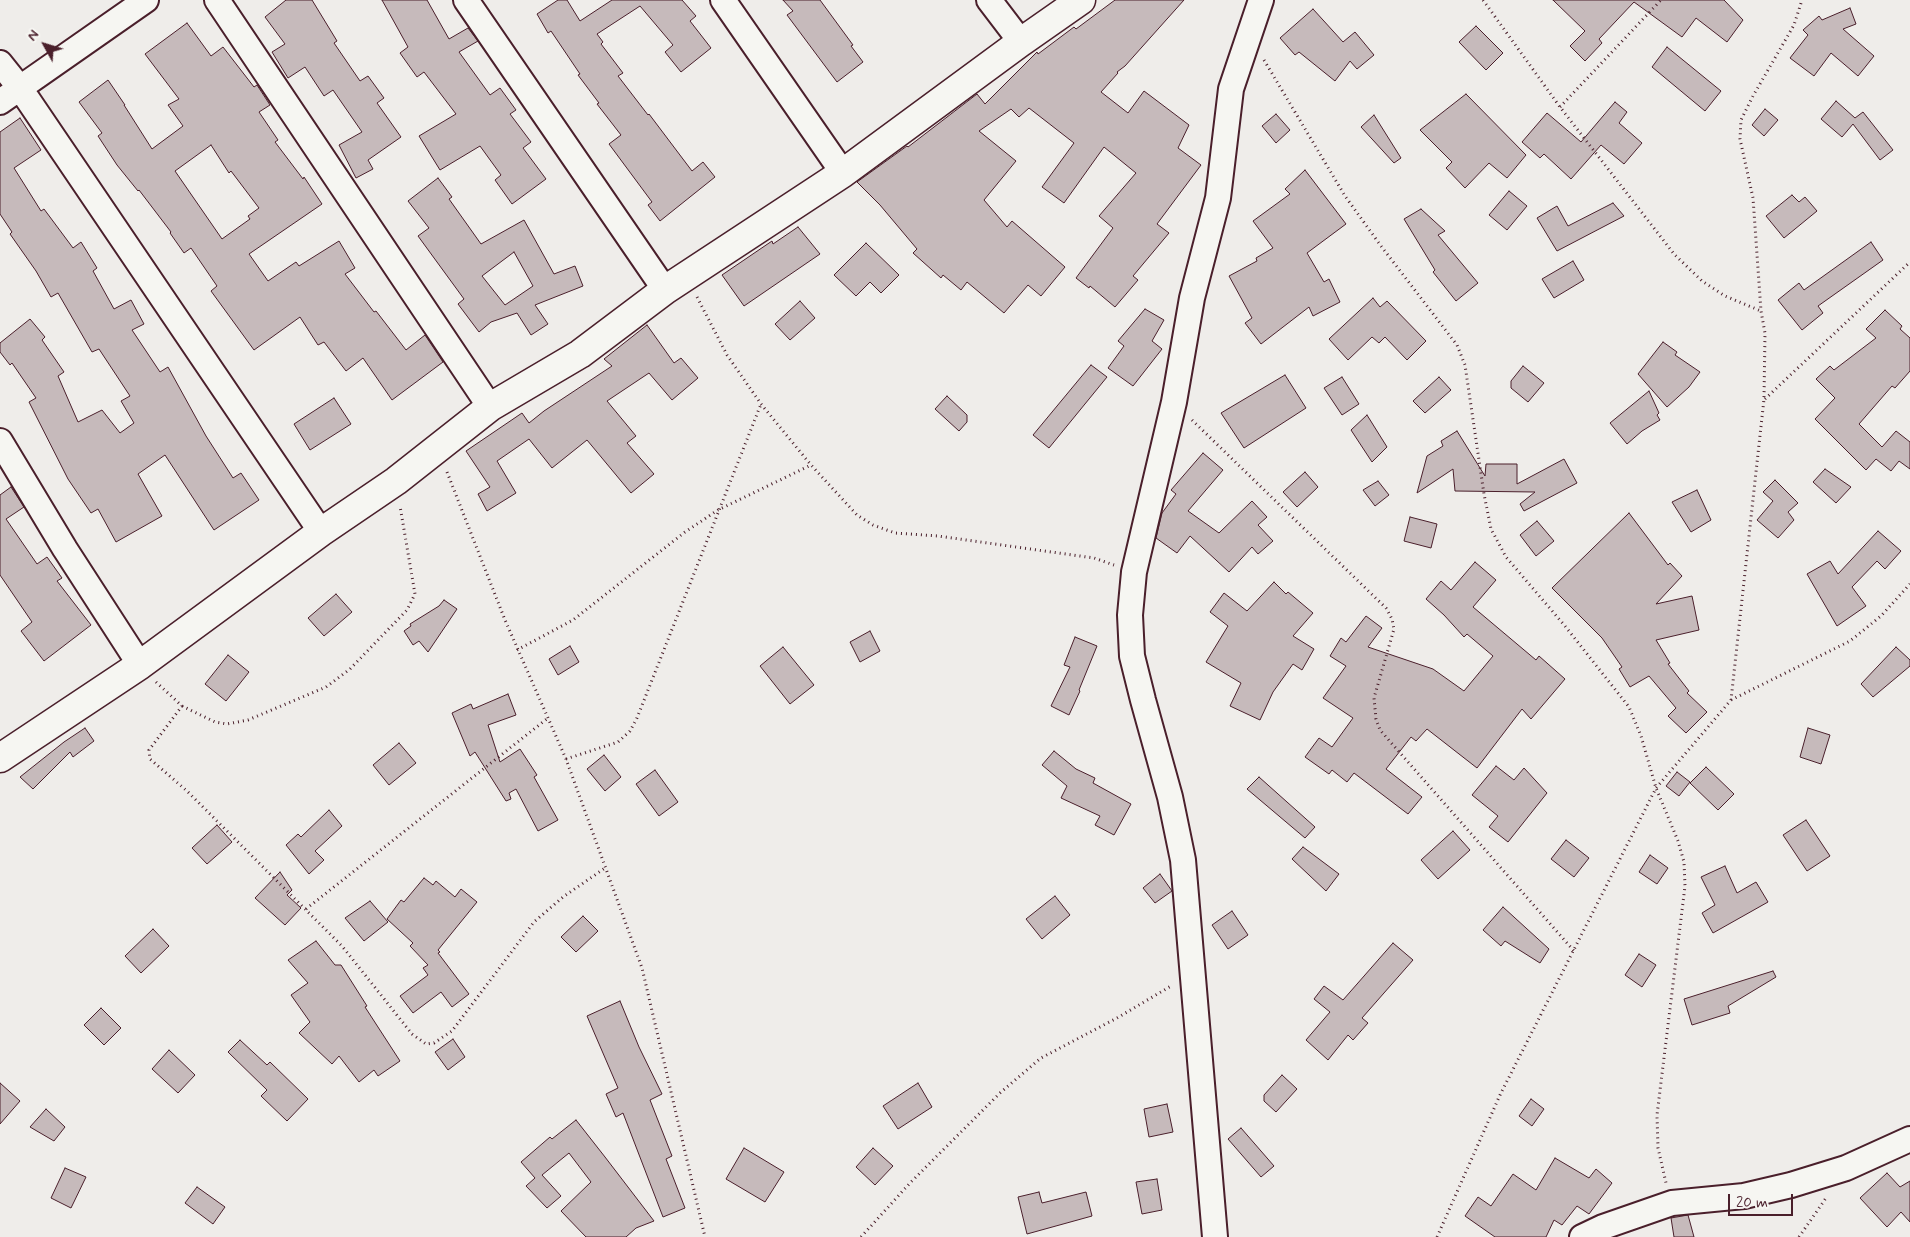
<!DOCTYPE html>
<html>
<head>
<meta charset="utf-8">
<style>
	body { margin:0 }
	#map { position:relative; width:1910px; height:1237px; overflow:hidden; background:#efedea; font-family:Mynerve,sans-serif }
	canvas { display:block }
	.north { position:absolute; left:20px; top:20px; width:50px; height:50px; -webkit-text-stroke:4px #f6f6f2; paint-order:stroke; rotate:309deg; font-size:14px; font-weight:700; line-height:20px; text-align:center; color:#4a1f2b }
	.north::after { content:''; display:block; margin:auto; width:18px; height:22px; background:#4a1f2b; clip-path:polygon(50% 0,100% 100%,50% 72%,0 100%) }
	.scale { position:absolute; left:1728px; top:1194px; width:65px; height:22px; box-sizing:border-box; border:2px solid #4a1f2b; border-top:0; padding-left:6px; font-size:15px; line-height:18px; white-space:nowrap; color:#4a1f2b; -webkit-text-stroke:4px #f6f6f2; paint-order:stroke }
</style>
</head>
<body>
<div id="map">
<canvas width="1910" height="1237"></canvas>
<div class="north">N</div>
<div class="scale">20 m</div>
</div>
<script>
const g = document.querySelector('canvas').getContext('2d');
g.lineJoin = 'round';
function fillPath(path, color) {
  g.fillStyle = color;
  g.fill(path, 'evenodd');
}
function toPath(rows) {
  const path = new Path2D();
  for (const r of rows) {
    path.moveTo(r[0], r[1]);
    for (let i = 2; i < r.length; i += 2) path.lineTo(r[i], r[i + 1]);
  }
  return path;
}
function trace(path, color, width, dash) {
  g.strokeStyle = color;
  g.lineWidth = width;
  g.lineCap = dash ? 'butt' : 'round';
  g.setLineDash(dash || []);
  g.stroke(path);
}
const building = toPath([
	[286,0,312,0,337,41,334,43,360,81,368,76,384,98,377,103,401,137,368,160,373,169,356,178,339,145,362,132,333,90,324,96,305,67,288,78,272,52,285,44,265,17,286,0],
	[382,0,427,0,449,39,468,28,478,41,459,52,490,95,500,88,516,110,510,114,531,142,523,148,546,179,512,204,495,180,501,175,480,146,440,170,419,136,456,114,424,72,417,77,400,53,408,47,382,0],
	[558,0,567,0,580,21,612,0,682,0,696,16,690,21,711,48,681,72,665,52,673,45,640,6,597,34,603,42,601,44,623,73,618,76,648,115,649,114,692,171,703,162,715,177,660,221,648,205,652,202,609,144,621,135,597,104,599,103,578,75,580,74,551,31,548,33,537,14,558,0],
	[783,0,820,0,853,45,851,46,863,62,837,82,787,15,793,11,783,0],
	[1115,0,1184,0,1125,66,1117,72,1118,73,1101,92,1128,113,1144,91,1189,125,1178,148,1201,165,1157,224,1169,233,1133,276,1138,280,1115,307,1090,286,1089,288,1076,278,1113,228,1099,216,1136,173,1104,147,1064,203,1042,187,1074,143,1029,108,1019,117,1011,109,979,131,1016,161,984,200,1007,227,1012,221,1065,267,1041,296,1028,285,1004,313,967,282,961,290,943,275,941,278,913,253,917,249,880,205,857,182,907,146,908,147,977,94,985,104,1037,52,1038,54,1074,27,1076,29,1115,0],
	[1553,0,1724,0,1743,20,1727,42,1696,18,1682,37,1634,2,1599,39,1602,43,1585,61,1570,46,1585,31,1553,0],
	[1850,8,1856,24,1843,29,1874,56,1858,76,1831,53,1814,76,1790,58,1808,35,1803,30,1819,16,1822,20,1850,8],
	[1313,9,1343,42,1355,32,1374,55,1357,69,1350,61,1335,81,1299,52,1295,55,1280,38,1313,9],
	[187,23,211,56,223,47,254,87,257,85,270,105,259,112,278,140,275,142,303,179,304,177,322,204,249,254,268,281,296,262,299,266,339,241,355,268,345,274,374,312,376,311,406,350,425,335,443,362,392,400,363,358,346,371,324,342,318,345,300,317,254,350,211,291,217,286,191,248,184,253,170,233,171,232,139,190,138,191,117,165,98,136,102,133,79,102,108,80,125,105,124,105,152,149,183,126,168,105,179,99,145,54,187,23],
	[211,145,229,173,231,171,259,208,248,216,250,219,222,239,175,171,211,145],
	[1476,26,1503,53,1486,70,1459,42,1476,26],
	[1667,47,1721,91,1705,111,1652,67,1667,47],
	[1466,94,1526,155,1507,178,1489,163,1465,188,1446,168,1452,162,1420,130,1466,94],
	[1836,101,1855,118,1863,112,1893,150,1880,160,1853,124,1842,137,1821,119,1836,101],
	[1615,102,1627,112,1619,123,1642,143,1624,164,1601,145,1571,179,1544,154,1540,158,1522,142,1547,113,1581,142,1615,102],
	[1765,109,1778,120,1764,136,1752,125,1765,109],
	[1276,114,1290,130,1276,143,1262,126,1276,114],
	[1374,115,1401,158,1394,163,1361,127,1374,115],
	[20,118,41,150,14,168,41,211,44,209,73,248,81,242,97,268,93,271,114,309,131,300,144,324,132,330,160,372,168,367,206,436,233,478,241,473,259,500,214,530,165,455,138,474,162,516,116,542,98,509,91,513,68,479,29,402,36,398,12,363,10,365,0,352,0,343,30,319,45,337,42,340,64,372,58,376,78,422,102,410,120,433,134,423,121,401,130,396,99,349,92,352,58,293,51,297,36,271,10,234,12,232,0,214,0,132,20,118],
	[1305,170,1346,224,1307,253,1324,282,1329,279,1340,302,1313,316,1309,307,1261,344,1245,323,1252,318,1229,276,1257,261,1256,258,1273,248,1253,221,1290,194,1285,189,1305,170],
	[438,178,452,197,449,199,481,244,524,220,554,274,575,266,583,286,535,305,548,324,531,335,517,313,491,322,479,332,458,304,464,299,418,236,429,228,408,201,438,178],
	[514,252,533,286,505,305,482,276,514,252],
	[1509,191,1527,206,1507,230,1489,215,1509,191],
	[1792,195,1799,202,1805,197,1817,211,1784,238,1766,216,1792,195],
	[1613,203,1624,216,1557,251,1537,218,1557,206,1568,226,1613,203],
	[1421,209,1445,231,1438,235,1478,283,1456,301,1433,272,1435,270,1404,219,1421,209],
	[798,227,820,254,744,306,722,275,772,241,773,244,798,227],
	[1871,242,1883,260,1818,306,1823,313,1802,330,1778,300,1799,283,1804,290,1871,242],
	[866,243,899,275,881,293,870,282,856,296,834,275,866,243],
	[1573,261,1584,280,1554,298,1542,279,1573,261],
	[1373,298,1380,307,1387,301,1426,341,1407,360,1385,337,1379,343,1372,337,1348,360,1329,339,1373,298],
	[800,301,815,318,790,340,775,324,800,301],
	[1145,309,1164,320,1152,341,1162,349,1133,386,1108,368,1124,346,1118,341,1145,309],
	[1885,310,1902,326,1900,329,1910,338,1910,371,1895,388,1892,386,1859,424,1882,447,1896,431,1910,442,1910,469,1899,461,1891,471,1876,459,1866,470,1815,419,1835,398,1816,379,1830,366,1834,370,1876,338,1866,329,1885,310],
	[647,325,674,363,681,358,698,378,672,400,649,373,607,401,636,436,627,443,654,474,631,493,587,440,552,468,529,439,497,461,516,493,487,511,478,494,490,487,466,451,522,413,529,423,544,411,612,366,604,359,647,325],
	[1663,342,1677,352,1675,355,1700,372,1689,387,1667,407,1638,374,1663,342],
	[1091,365,1107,377,1049,448,1033,435,1091,365],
	[1523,366,1544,383,1528,402,1511,388,1511,381,1523,366],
	[1285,375,1306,408,1244,448,1221,413,1285,375],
	[1342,377,1359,404,1342,415,1324,388,1342,377],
	[1439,377,1451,390,1425,413,1413,401,1439,377],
	[1649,391,1659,413,1657,415,1660,420,1642,431,1627,444,1610,423,1649,391],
	[947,396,967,415,967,422,959,431,935,409,947,396],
	[334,398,351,424,310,450,294,424,334,398],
	[1367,415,1387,447,1372,462,1351,430,1367,415],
	[1457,431,1485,476,1486,464,1517,464,1517,484,1564,459,1577,483,1524,511,1520,504,1535,492,1455,491,1453,469,1417,493,1427,456,1443,446,1441,441,1457,431],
	[1203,453,1223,470,1188,511,1219,533,1252,501,1267,517,1258,525,1273,541,1258,554,1252,547,1229,572,1190,536,1177,553,1156,538,1162,513,1176,494,1171,490,1203,453],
	[1825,469,1851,487,1836,503,1813,482,1825,469],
	[1305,472,1318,487,1297,507,1283,492,1305,472],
	[1775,480,1798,503,1788,512,1794,520,1778,538,1757,520,1773,501,1763,492,1775,480],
	[1378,481,1389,495,1375,506,1363,490,1378,481],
	[11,487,24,507,6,519,37,564,47,557,62,578,57,581,91,625,44,661,21,631,32,622,0,575,0,495,11,487],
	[1697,490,1711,520,1691,532,1672,502,1697,490],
	[1629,513,1668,565,1670,563,1682,576,1656,604,1692,596,1699,630,1656,640,1670,663,1668,664,1689,691,1687,693,1707,712,1686,733,1668,716,1676,708,1649,676,1630,687,1619,669,1622,667,1602,638,1552,588,1629,513],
	[1410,517,1437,524,1431,548,1404,541,1410,517],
	[1537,521,1554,541,1536,556,1520,535,1537,521],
	[1878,531,1901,551,1885,569,1877,561,1852,587,1866,606,1837,626,1807,574,1830,561,1838,574,1878,531],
	[1475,562,1496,580,1473,607,1536,660,1539,656,1565,679,1531,719,1522,709,1477,768,1427,729,1416,741,1411,737,1386,769,1422,797,1408,814,1354,773,1347,782,1332,770,1329,774,1305,757,1319,738,1332,747,1353,718,1323,698,1346,666,1330,656,1341,638,1346,642,1366,616,1382,628,1368,647,1433,669,1464,691,1493,656,1467,634,1464,637,1444,615,1426,599,1441,581,1451,590,1475,562],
	[1274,582,1286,594,1288,592,1313,613,1293,636,1314,649,1302,670,1293,664,1273,692,1260,720,1230,706,1241,683,1206,662,1228,626,1210,612,1224,593,1247,611,1274,582],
	[336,594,352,612,324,636,308,618,336,594],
	[444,600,457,609,428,652,419,641,413,645,404,631,411,626,410,624,439,606,444,600],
	[870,631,880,651,860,662,850,642,870,631],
	[1075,637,1097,646,1079,690,1080,691,1069,715,1051,706,1070,667,1064,665,1075,637],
	[570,646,579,662,558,675,549,659,570,646],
	[783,647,814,685,790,704,760,666,783,647],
	[1896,647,1910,660,1910,666,1873,697,1861,684,1896,647],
	[228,655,249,672,226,701,205,684,228,655],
	[508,694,516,715,488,725,500,762,520,749,537,775,534,777,558,820,538,831,516,789,509,793,511,799,506,801,475,752,470,756,452,713,471,704,473,709,508,694],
	[85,728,94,741,73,757,70,752,33,789,20,777,64,742,85,728],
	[1808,728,1830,735,1821,764,1800,757,1808,728],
	[399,743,416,763,389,785,373,765,399,743],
	[1054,751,1076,769,1095,778,1093,783,1131,804,1114,835,1095,825,1100,816,1061,798,1067,786,1042,765,1054,751],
	[604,755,621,777,605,791,587,769,604,755],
	[1496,766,1514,780,1524,768,1547,793,1508,842,1489,827,1498,816,1472,795,1496,766],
	[1706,767,1734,794,1718,810,1690,783,1706,767],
	[655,770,678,802,659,816,636,784,655,770],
	[1677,772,1690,782,1679,796,1666,786,1677,772],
	[1259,777,1315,827,1305,838,1247,789,1259,777],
	[329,810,342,826,315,851,324,860,309,874,286,845,298,834,301,837,329,810],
	[1806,820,1830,856,1807,871,1783,835,1806,820],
	[217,825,232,842,207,864,192,848,217,825],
	[1453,831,1470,850,1438,879,1421,860,1453,831],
	[1566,840,1589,858,1574,877,1551,859,1566,840],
	[1303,847,1339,874,1326,891,1292,859,1303,847],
	[1650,855,1668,868,1657,884,1639,872,1650,855],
	[1725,866,1737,893,1756,882,1768,902,1713,933,1702,913,1715,905,1701,877,1725,866],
	[280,872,292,890,287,895,301,908,285,925,255,898,280,872],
	[1160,874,1172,891,1155,903,1143,888,1160,874],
	[424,878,433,885,436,881,455,897,461,889,477,902,438,950,440,952,438,953,469,994,452,1007,441,992,413,1013,400,996,428,975,423,968,428,965,410,946,413,943,387,919,401,900,404,902,424,878],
	[1055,896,1070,915,1042,939,1026,919,1055,896],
	[370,901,388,922,364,941,345,918,370,901],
	[1503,907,1549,949,1540,963,1505,941,1501,946,1483,930,1503,907],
	[1232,911,1248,935,1228,949,1212,925,1232,911],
	[583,916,598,931,576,952,561,937,583,916],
	[153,929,169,946,141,973,125,956,153,929],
	[316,941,335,965,341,965,367,1006,365,1007,400,1061,378,1076,374,1070,359,1082,339,1056,332,1064,299,1033,310,1022,291,995,308,983,288,960,316,941],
	[1393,943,1413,960,1362,1018,1368,1023,1353,1040,1348,1035,1328,1060,1306,1040,1330,1012,1314,999,1324,986,1343,1000,1393,943],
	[1639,954,1656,965,1642,987,1625,975,1639,954],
	[1773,971,1776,977,1728,1006,1730,1013,1692,1025,1684,999,1773,971],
	[620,1001,639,1047,662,1094,650,1100,672,1156,666,1159,685,1208,663,1217,623,1113,616,1117,606,1094,618,1088,587,1016,620,1001],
	[101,1008,121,1028,104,1045,84,1025,101,1008],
	[453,1039,465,1057,448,1070,435,1052,453,1039],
	[240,1040,267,1065,270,1062,308,1099,287,1121,261,1096,267,1090,228,1052,240,1040],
	[169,1050,195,1075,178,1093,152,1069,169,1050],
	[1282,1075,1297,1089,1276,1112,1264,1101,1264,1095,1282,1075],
	[0,1083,20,1101,0,1124,0,1083],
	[918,1083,932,1107,898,1129,883,1106,918,1083],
	[1531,1099,1544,1109,1532,1126,1519,1116,1531,1099],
	[1167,1104,1173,1132,1149,1137,1144,1109,1167,1104],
	[46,1109,65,1127,54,1141,30,1127,46,1109],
	[576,1120,605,1157,654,1221,636,1228,626,1237,586,1237,561,1211,591,1182,569,1153,542,1175,561,1196,547,1208,526,1186,535,1178,521,1162,550,1137,552,1139,576,1120],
	[1241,1128,1274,1166,1261,1177,1228,1139,1241,1128],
	[744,1148,784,1172,765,1202,726,1179,744,1148],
	[873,1148,893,1166,875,1185,856,1167,873,1148],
	[1555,1158,1589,1178,1596,1169,1612,1183,1589,1214,1577,1206,1562,1225,1554,1220,1546,1237,1495,1237,1465,1216,1478,1197,1491,1206,1513,1174,1536,1190,1555,1158],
	[65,1168,86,1177,71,1208,51,1198,65,1168],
	[1887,1173,1900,1187,1910,1181,1910,1222,1901,1212,1887,1227,1860,1198,1887,1173],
	[1157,1179,1162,1210,1142,1214,1136,1182,1157,1179],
	[197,1187,225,1207,213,1224,185,1203,197,1187],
	[1039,1192,1042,1203,1086,1192,1092,1216,1027,1234,1018,1197,1039,1192],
	[1688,1215,1694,1237,1674,1237,1671,1218,1688,1215]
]);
fillPath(building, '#c6babb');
trace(building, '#4a1f2b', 1);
const street = toPath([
	[217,0,490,407],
	[466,0,665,290],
	[723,0,843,173],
	[989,0,1021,42],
	[0,63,20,88,321,532],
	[0,102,146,0],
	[0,441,65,549,140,665],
	[1215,1237,1183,860,1170,797,1143,700,1132,656,1130,615,1134,572,1174,402,1192,298,1218,198,1231,89,1261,0],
	[1582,1237,1603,1227,1672,1203,1744,1196,1791,1185,1846,1168,1910,1139]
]);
const secondary = toPath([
	[0,758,140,665,321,532,396,481,490,407,580,354,665,290,843,173,1021,42,1081,0]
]);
trace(street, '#4a1f2b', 28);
trace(secondary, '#4a1f2b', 31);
trace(toPath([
	[1483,0,1560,107,1674,254,1702,281,1725,296,1761,311],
	[1264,60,1345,196,1381,246,1457,345,1465,365,1484,494,1491,529,1506,557,1565,626,1629,707,1641,736,1656,788,1678,841,1684,862,1685,886,1657,1115,1658,1148,1666,1183],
	[1560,107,1661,0],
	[697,297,727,355,761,404,811,465,857,515,873,525,895,533,938,536,1094,558,1114,565],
	[1765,399,1910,262],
	[1192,420,1386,608,1392,619,1394,629,1374,698,1376,719,1380,730,1574,951],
	[447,472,505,620,566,759,642,968,705,1237],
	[517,650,573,620,685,532,718,510,811,465],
	[156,682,182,706,149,750,150,759,187,791,342,946,412,1034,426,1044,434,1043,452,1031,534,922,563,897,605,868],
	[1731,700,1850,641,1881,616,1910,584],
	[182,706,215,722,227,724,248,720,326,687,350,669,407,610,415,594,400,506],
	[566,759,618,742,630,731,637,718,761,404],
	[306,909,548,718],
	[861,1237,910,1183,1000,1093,1041,1058,1117,1018,1171,986],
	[1437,1237,1500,1095,1656,788,1731,700,1764,399,1765,333,1761,311,1753,198,1740,139,1741,120,1753,96,1794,25,1802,0],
	[1799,1237,1826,1198]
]), '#4a1f2b', 3, [1, 4]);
trace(street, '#f6f6f2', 24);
trace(secondary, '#f6f6f2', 28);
</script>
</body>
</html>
